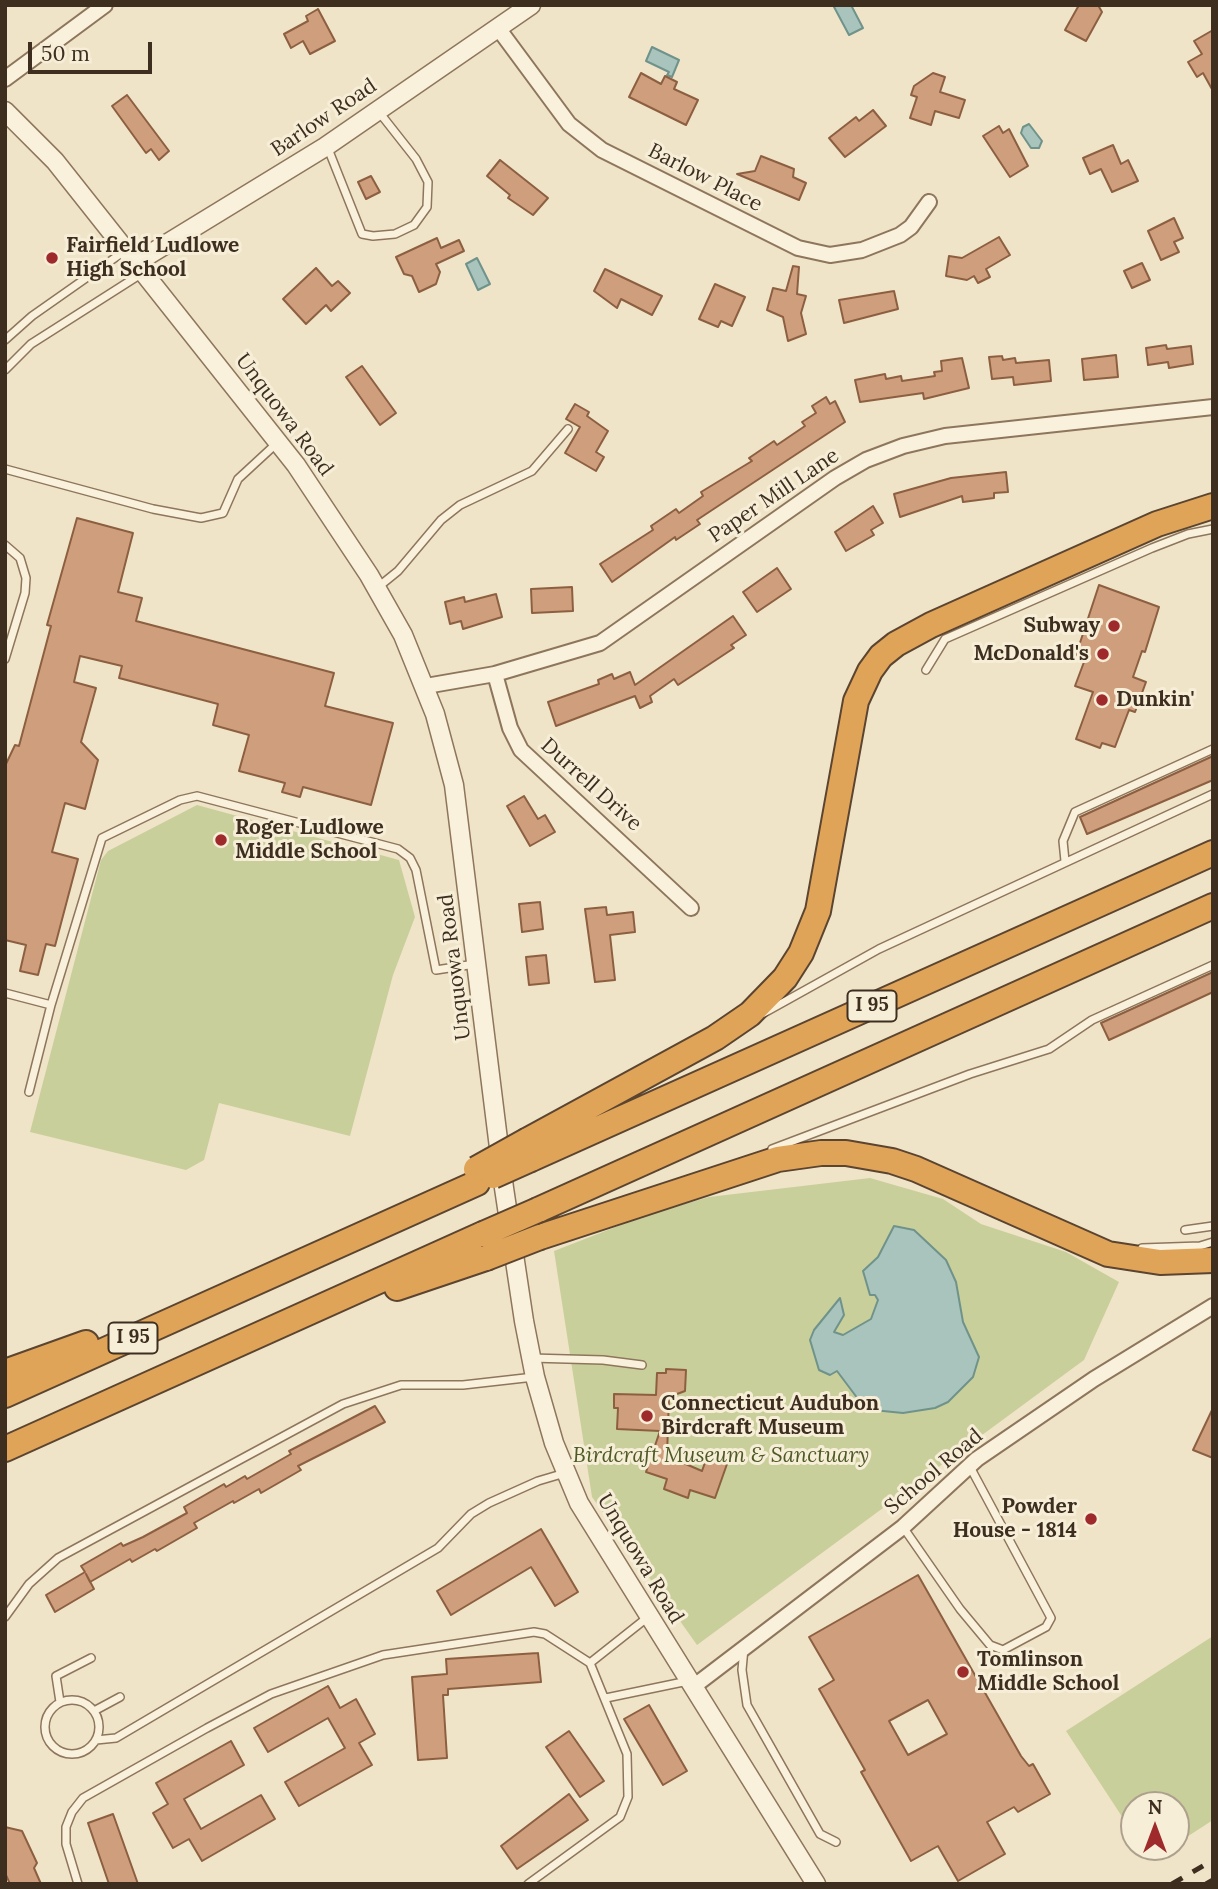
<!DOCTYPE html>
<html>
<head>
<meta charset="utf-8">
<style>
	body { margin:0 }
	#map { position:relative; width:1218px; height:1889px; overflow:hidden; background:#f0e4c8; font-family:Lora,serif }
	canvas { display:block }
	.frame { position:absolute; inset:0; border:7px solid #3d2e20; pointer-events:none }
	.north { position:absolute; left:1120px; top:1791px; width:70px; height:70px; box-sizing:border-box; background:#f7eed8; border:2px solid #ada18e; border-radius:50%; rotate:0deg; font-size:19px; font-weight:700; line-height:28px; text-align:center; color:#3d2e20 }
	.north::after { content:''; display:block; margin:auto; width:24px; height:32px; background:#9e2a2b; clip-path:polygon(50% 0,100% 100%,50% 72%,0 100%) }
	.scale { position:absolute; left:28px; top:42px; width:124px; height:32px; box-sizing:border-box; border:4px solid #3d2e20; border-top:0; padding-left:9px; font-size:21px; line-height:24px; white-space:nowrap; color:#3d2e20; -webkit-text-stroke:5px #f7eed8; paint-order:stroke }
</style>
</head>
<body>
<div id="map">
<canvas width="1218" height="1889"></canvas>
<div class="frame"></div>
<div class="north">N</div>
<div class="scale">50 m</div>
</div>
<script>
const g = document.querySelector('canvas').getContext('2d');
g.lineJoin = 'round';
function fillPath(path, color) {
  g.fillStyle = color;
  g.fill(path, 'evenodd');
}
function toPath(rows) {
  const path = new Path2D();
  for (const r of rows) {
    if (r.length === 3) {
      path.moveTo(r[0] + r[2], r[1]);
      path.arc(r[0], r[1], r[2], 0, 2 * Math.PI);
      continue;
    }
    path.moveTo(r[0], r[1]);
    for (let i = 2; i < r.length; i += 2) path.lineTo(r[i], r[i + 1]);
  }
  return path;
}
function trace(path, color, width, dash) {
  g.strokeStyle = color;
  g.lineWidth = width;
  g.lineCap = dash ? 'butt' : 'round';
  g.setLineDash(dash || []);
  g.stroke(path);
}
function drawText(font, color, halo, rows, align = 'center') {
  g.font = font + ' Lora,serif';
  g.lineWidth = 6;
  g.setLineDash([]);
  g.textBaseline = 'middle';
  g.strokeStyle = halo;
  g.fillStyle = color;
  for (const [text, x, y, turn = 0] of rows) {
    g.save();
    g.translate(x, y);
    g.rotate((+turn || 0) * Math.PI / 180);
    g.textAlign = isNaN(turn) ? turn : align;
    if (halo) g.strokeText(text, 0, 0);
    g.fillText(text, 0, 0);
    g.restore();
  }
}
fillPath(toPath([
	[197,805,399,860,415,917,393,975,350,1136,219,1103,204,1160,186,1170,30,1132,101,860,108,851],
	[870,1178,943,1199,981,1224,1066,1252,1119,1282,1084,1360,697,1645,592,1497,554,1251,649,1214,709,1197],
	[894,1226,946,1260,956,1282,963,1322,979,1357,973,1377,948,1402,935,1408,903,1413,858,1399,837,1371,819,1369,810,1340,814,1330,835,1303,842,1317,834,1331,843,1335,871,1319,878,1300,863,1271,878,1257],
	[1213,1636,1213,1820,1176,1844,1176,1805,1134,1805,1134,1835,1066,1731],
	[1142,1847,1171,1847,1151,1860]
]), '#c9cf9b');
const water = toPath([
	[833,5,851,5,863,28,849,35,833,5],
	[652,47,679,60,672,77,667,75,669,72,646,61,652,47],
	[1029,124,1042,141,1039,148,1031,148,1021,133,1023,127,1029,124],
	[477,258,490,284,478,290,466,264,477,258],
	[894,1226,914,1230,946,1260,956,1282,963,1322,979,1357,973,1377,948,1402,935,1408,903,1413,873,1410,858,1399,837,1371,830,1375,819,1370,810,1340,814,1330,840,1298,844,1315,834,1332,843,1335,871,1319,878,1300,875,1295,870,1295,863,1271,878,1257,894,1226]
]);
fillPath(water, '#a9c4bc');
trace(water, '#6f938a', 2);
const building = toPath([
	[1079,5,1098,5,1102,12,1086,41,1065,30,1079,5],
	[318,9,335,41,310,54,303,41,291,48,284,34,308,21,306,16,318,9],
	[1213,30,1213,91,1203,73,1197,77,1188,62,1202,54,1194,41,1213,30],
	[641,73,661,84,665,76,677,82,674,89,698,100,686,125,629,97,641,73],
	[933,73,945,77,940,92,965,100,959,118,935,111,931,125,910,118,917,97,911,95,914,86,933,73],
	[127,95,169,151,159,160,151,149,146,153,112,106,127,95],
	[873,110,886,126,845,157,829,138,856,117,859,121,873,110],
	[999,126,1003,133,1009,129,1028,166,1010,177,983,136,999,126],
	[1113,145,1121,164,1128,160,1138,181,1112,192,1101,169,1090,174,1083,158,1113,145],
	[761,156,794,169,793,177,806,183,799,200,737,174,755,171,761,156],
	[500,160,548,198,533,215,508,198,510,195,487,176,500,160],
	[371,176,380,192,366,199,358,182,371,176],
	[1174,218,1183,238,1174,242,1179,252,1161,260,1148,231,1174,218],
	[999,237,1010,255,986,269,990,277,978,283,974,276,967,280,946,276,949,256,962,258,999,237],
	[437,238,441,248,459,240,464,251,436,264,440,272,436,284,419,292,412,276,404,274,396,257,437,238],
	[1142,263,1150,280,1132,288,1124,271,1142,263],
	[793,266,799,267,797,294,806,296,801,313,806,334,788,341,783,317,767,310,773,288,786,291,793,266],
	[316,268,332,286,338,281,350,293,331,311,326,305,306,324,283,299,316,268],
	[605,269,662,296,652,315,621,299,617,308,594,291,605,269],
	[715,284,745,297,732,326,721,321,718,327,699,319,715,284],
	[894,291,898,309,844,323,839,300,894,291],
	[1166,345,1167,349,1191,346,1193,364,1169,368,1168,362,1148,365,1146,348,1166,345],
	[1116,355,1118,377,1084,380,1082,359,1116,355],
	[1002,356,1003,360,1015,358,1016,363,1049,360,1051,381,1014,385,1013,377,992,379,989,357,1002,356],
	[962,358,969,388,924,399,923,393,860,402,855,380,885,374,886,379,901,376,902,381,935,376,934,372,942,371,941,361,962,358],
	[362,366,396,413,380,425,346,377,362,366],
	[826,397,830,404,835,401,845,422,697,520,700,524,676,540,675,537,612,582,600,564,653,530,651,526,676,509,679,513,703,496,701,492,752,461,749,458,774,441,777,445,805,426,802,422,816,413,812,406,826,397],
	[575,404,589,412,587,416,608,431,596,452,604,457,596,471,565,453,580,427,566,419,575,404],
	[1006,472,1008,492,994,493,994,498,963,502,962,496,900,517,894,494,951,478,1006,472],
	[873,506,883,523,871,530,874,535,846,551,835,532,873,506],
	[77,518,133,533,118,592,142,598,136,621,334,673,325,706,393,723,371,805,303,787,300,797,282,792,285,783,239,771,249,735,213,725,218,704,119,678,122,666,80,656,74,682,96,688,81,742,98,760,85,809,65,803,52,852,78,859,55,946,46,944,38,975,20,971,26,945,5,940,5,766,15,745,19,746,51,626,47,625,77,518],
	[777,568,791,589,757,612,743,592,777,568],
	[1099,585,1159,607,1145,652,1142,651,1133,677,1146,682,1135,712,1129,710,1115,747,1102,743,1100,748,1076,739,1093,692,1075,686,1084,662,1075,658,1099,585],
	[572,587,573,611,532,613,531,589,572,587],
	[496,594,502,617,463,629,461,621,450,624,445,602,464,597,465,602,496,594],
	[733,616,746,635,731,645,734,648,678,685,674,679,650,696,652,702,640,708,635,696,556,726,548,702,599,684,598,680,612,674,614,679,630,672,635,685,733,616],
	[1213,756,1213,780,1087,834,1080,817,1213,756],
	[524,796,538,819,545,815,555,832,530,846,507,806,524,796],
	[540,902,543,929,522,932,519,904,540,902],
	[606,907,607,915,633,912,635,932,610,935,615,980,595,982,585,909,606,907],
	[546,955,549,983,529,985,526,957,546,955],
	[1213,972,1213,992,1109,1040,1101,1023,1213,972],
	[666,1369,686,1370,685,1391,669,1397,667,1456,702,1471,707,1457,727,1464,715,1498,690,1490,688,1498,664,1489,667,1479,646,1472,660,1431,617,1429,618,1408,614,1408,614,1394,656,1395,657,1373,666,1373,666,1369],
	[375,1406,385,1422,298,1466,301,1470,261,1493,259,1489,234,1503,233,1501,194,1523,197,1528,157,1551,155,1549,132,1562,130,1559,90,1582,86,1574,94,1589,55,1612,46,1595,85,1572,81,1566,121,1543,123,1546,143,1537,187,1513,184,1507,224,1484,226,1487,245,1476,247,1479,291,1454,289,1451,375,1406],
	[1213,1408,1213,1458,1193,1450,1213,1408],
	[541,1529,578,1592,555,1606,531,1567,451,1615,437,1591,541,1529],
	[918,1575,1021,1756,1029,1766,1033,1764,1050,1794,1018,1812,1014,1807,987,1822,1005,1854,958,1881,938,1846,911,1861,861,1772,865,1770,819,1689,834,1680,809,1637,918,1575],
	[928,1700,947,1734,908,1755,889,1721,928,1700],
	[538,1653,541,1682,448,1689,448,1695,443,1695,447,1758,418,1760,412,1677,447,1674,446,1659,538,1653],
	[328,1686,340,1708,356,1699,375,1734,359,1743,372,1765,299,1806,285,1782,345,1748,328,1718,268,1752,254,1728,328,1686],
	[649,1705,687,1771,663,1785,624,1719,649,1705],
	[569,1731,604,1781,580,1797,546,1747,569,1731],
	[231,1741,244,1765,184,1799,201,1829,261,1795,275,1819,202,1861,189,1839,173,1848,153,1813,168,1804,156,1783,231,1741],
	[569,1794,588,1820,517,1869,501,1846,569,1794],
	[113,1814,138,1884,109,1884,88,1823,113,1814],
	[5,1827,22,1831,37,1863,34,1868,41,1884,10,1884,5,1873,5,1827]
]);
fillPath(building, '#cf9f7d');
trace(building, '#8d5f41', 2);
const service = toPath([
	[327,146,362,234,373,236,395,234,414,225,427,207,428,182,416,159,379,112],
	[5,340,32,316,126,250],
	[5,370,31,344,144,272],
	[5,469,153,509,201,518,223,513,238,479,277,443],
	[5,545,20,558,26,578,25,593,5,659],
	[377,588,398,571,441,520,460,505,532,471,568,429],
	[926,670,945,639,1152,548,1188,534,1213,529],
	[1065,861,1063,841,1075,812,1213,749],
	[5,993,51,1005,102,838,180,800,197,796,398,849,410,858,416,870,436,970,475,964],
	[764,1013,879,949,1213,794],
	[29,1092,51,1005],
	[772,1149,970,1074,1049,1049,1092,1020,1213,965],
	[1185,1230,1213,1226],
	[1142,1248,1200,1246,1213,1242],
	[531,1358,603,1360,642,1365],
	[903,1527,960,1609,990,1645,1003,1650,1046,1627,1051,1618,969,1465],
	[5,1617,29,1584,58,1558,343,1404,401,1385,463,1385,534,1377],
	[744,1648,742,1670,747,1705,820,1834,836,1842],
	[590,1663,648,1617],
	[606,1698,688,1681],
	[72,1727,27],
	[60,1702,56,1676,91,1658],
	[94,1711,120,1697],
	[96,1740,116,1738,438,1548,471,1514,489,1503,538,1481,565,1473],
	[78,1884,66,1844,66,1827,72,1812,83,1798,207,1728,271,1694,383,1655,534,1632,545,1634,590,1663,627,1754,628,1797,620,1817,528,1884]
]);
const minor = toPath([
	[498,28,569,124,602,150,798,248,830,255,862,250,900,235,911,227,929,202],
	[5,79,105,5],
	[495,674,510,728,521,750,691,908],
	[426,686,495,674,600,643,835,478,866,460,903,446,945,436,1213,407],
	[693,1687,903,1527,977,1459,1094,1379,1213,1306]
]);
const tertiary = toPath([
	[5,111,55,161,296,465,369,575,403,635,435,714,454,785,504,1188,524,1321,535,1377,554,1443,579,1503,816,1884],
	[137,262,325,147,531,5]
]);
const motorway = toPath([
	[528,1140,715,1038,750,1014,785,978,801,953,818,911,856,701,870,671,881,656,896,644,931,625,1157,524,1213,506],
	[531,1159,1213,853],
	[538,1210,1213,906],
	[540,1237,778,1159,821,1153,846,1153,892,1161,916,1169,1108,1254,1160,1262,1213,1260],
	[397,1288,486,1258],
	[5,1372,86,1343],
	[5,1395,477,1183],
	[5,1449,483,1234]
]);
trace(service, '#8d765c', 10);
trace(minor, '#8d765c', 18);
trace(tertiary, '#8d765c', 21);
trace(motorway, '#5b4430', 28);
trace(service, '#faf1dc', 7);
trace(minor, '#faf1dc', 14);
trace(tertiary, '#faf1dc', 18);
trace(motorway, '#e0a458', 24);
trace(toPath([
	[1172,1884,1213,1860],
	[1206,1884,1213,1880]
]), '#3d2e20', 5, [12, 12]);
const motorwayBridge = toPath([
	[476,1169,528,1140],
	[493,1176,531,1159],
	[483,1234,538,1210],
	[486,1258,540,1237]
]);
trace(motorwayBridge, '#5b4430', 28, []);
trace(motorwayBridge, '#e0a458', 24);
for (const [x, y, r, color] of [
	[52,258,7,"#9e2a2b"],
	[1114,626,7,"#9e2a2b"],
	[1103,654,7,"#9e2a2b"],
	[1102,700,7,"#9e2a2b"],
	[221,840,7,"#9e2a2b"],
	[647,1416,7,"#9e2a2b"],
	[1091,1519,7,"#9e2a2b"],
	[963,1672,7,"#9e2a2b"]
]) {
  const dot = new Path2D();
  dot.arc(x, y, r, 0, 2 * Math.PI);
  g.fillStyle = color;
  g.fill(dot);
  trace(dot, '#f7eed8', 2.5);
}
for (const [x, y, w] of [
	[872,1006,49],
	[133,1338,49]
]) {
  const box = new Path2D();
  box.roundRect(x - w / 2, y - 15.5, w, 31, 5);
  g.fillStyle = '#f7eed8';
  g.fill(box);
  trace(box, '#3d2e20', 2);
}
drawText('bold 19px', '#3d2e20', null, [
	["I 95",872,1006],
	["I 95",133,1338]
]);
drawText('21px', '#3d2e20', '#f7eed8', [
	["Barlow Road",324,118,-34],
	["Barlow Place",705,178,27],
	["Unquowa Road",284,415,53],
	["Paper Mill Lane",774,496,-34],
	["Durrell Drive",591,785,42],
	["Unquowa Road",455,967,-97],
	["School Road",934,1472,-40],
	["Unquowa Road",640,1559,59]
]);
drawText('bold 21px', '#3d2e20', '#f7eed8', [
	["Fairfield Ludlowe",66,246],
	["High School",66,270],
	["Subway",1100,626,"right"],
	["McDonald's",1089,654,"right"],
	["Dunkin'",1116,700],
	["Roger Ludlowe",235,828],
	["Middle School",235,852],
	["Connecticut Audubon",661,1404],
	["Birdcraft Museum",661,1428],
	["Powder",1077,1507,"right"],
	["House - 1814",1077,1531,"right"],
	["Tomlinson",977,1660],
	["Middle School",977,1684]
], 'left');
drawText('italic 21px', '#4d5a26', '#f7eed8', [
	["Birdcraft Museum & Sanctuary",721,1456]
]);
</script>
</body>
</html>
